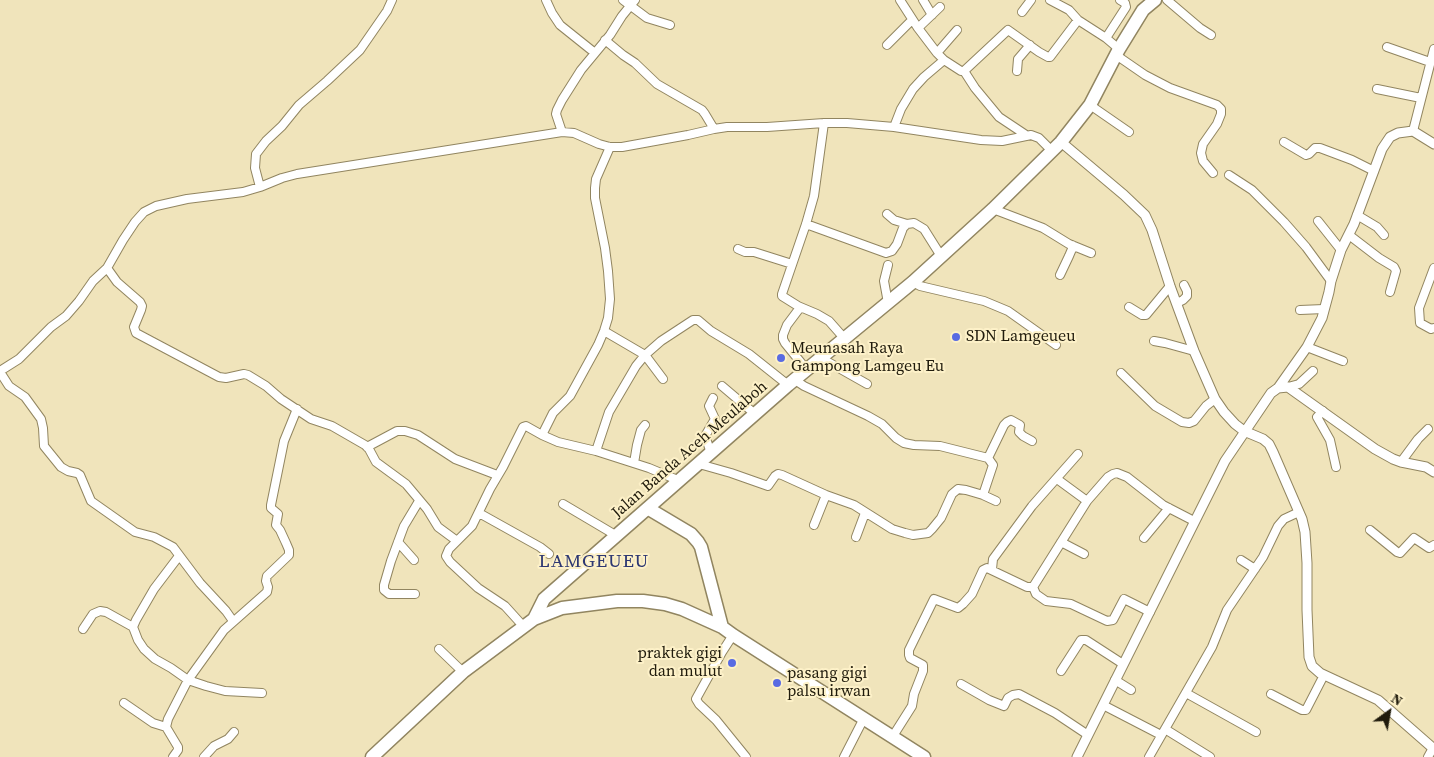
<!DOCTYPE html>
<html>
<head>
<meta charset="utf-8">
<style>
	body { margin:0 }
	#map { position:relative; width:1434px; height:757px; overflow:hidden; background:#f0e4bb; font-family:"Source Serif 4",serif }
	canvas { display:block }
	.north { position:absolute; left:1364px; top:687px; width:50px; height:50px; -webkit-text-stroke:4px #fdf1c8; paint-order:stroke; rotate:32deg; font-size:14px; font-weight:700; line-height:20px; text-align:center; color:#201b0c }
	.north::after { content:''; display:block; margin:auto; width:18px; height:22px; background:#201b0c; clip-path:polygon(50% 0,100% 100%,50% 72%,0 100%) }
</style>
</head>
<body>
<div id="map">
<canvas width="1434" height="757"></canvas>
<div class="north">N</div>
</div>
<script>
const g = document.querySelector('canvas').getContext('2d');
g.lineJoin = 'round';
function toPath(rows) {
  const path = new Path2D();
  for (const r of rows) {
    path.moveTo(r[0], r[1]);
    for (let i = 2; i < r.length; i += 2) path.lineTo(r[i], r[i + 1]);
  }
  return path;
}
function trace(path, color, width, dash) {
  g.strokeStyle = color;
  g.lineWidth = width;
  g.lineCap = dash ? 'butt' : 'round';
  g.setLineDash(dash || []);
  g.stroke(path);
}
function drawText(font, color, halo, rows, align = 'center') {
  g.font = font + ' "Source Serif 4",serif';
  g.lineWidth = 4;
  g.setLineDash([]);
  g.textBaseline = 'middle';
  g.strokeStyle = halo;
  g.fillStyle = color;
  for (const [text, x, y, turn = 0] of rows) {
    g.save();
    g.translate(x, y);
    g.rotate((+turn || 0) * Math.PI / 180);
    g.textAlign = isNaN(turn) ? turn : align;
    if (halo) g.strokeText(text, 0, 0);
    g.fillText(text, 0, 0);
    g.restore();
  }
}
const minor = toPath([
	[546,0,552,13,560,25,595,53],
	[623,0,647,18,670,25],
	[900,0,918,28,937,53,944,60],
	[923,0,932,15],
	[1050,0,1069,10,1078,20,1106,38,1119,49],
	[1167,0,1200,28,1211,35],
	[1022,12,1031,0],
	[918,28,940,7],
	[1106,38,1126,7,1125,3,1120,0],
	[605,40,623,55,635,63,657,84,702,110,705,114,714,129],
	[887,45,912,20],
	[1387,47,1430,62],
	[937,53,957,30],
	[1116,55,1145,75,1170,88,1217,105,1221,109,1221,114,1217,124,1203,144,1201,153,1203,161,1213,173],
	[964,71,975,88,999,117,1026,135],
	[1017,71,1018,59,1030,45],
	[1377,89,1421,98],
	[1090,105,1129,132],
	[894,127,901,109,913,89,924,77,944,60,961,71,964,71,1008,30,1039,52,1048,57,1050,57,1078,20],
	[1413,131,1434,49],
	[562,132,556,114,557,110,562,100,581,70,610,35,622,16,635,0],
	[1284,142,1306,155,1309,154,1315,148,1320,148,1352,160,1374,171],
	[610,147,596,179,595,188,595,198,605,248,608,271,610,299,608,318,604,331,598,345,570,396,553,413,542,435,558,442,596,451,649,468,680,481],
	[1229,175,1252,190,1284,222,1306,247,1331,281],
	[260,187,255,168,256,154,266,141,282,126,299,105,327,81,360,50,387,11,392,0],
	[993,209,1043,228,1069,244,1091,253],
	[887,214,894,220,907,224],
	[1357,215,1377,227,1384,235],
	[1318,221,1341,250],
	[806,224,886,253,892,251,897,244,903,228,907,224,914,223,924,229,941,256],
	[1349,235,1379,258,1394,267,1396,271,1390,292],
	[738,249,745,252,754,252,792,264],
	[888,265,884,281,888,303],
	[107,268,117,282,140,302,142,306,141,310,134,327,136,333,219,377,226,378,244,374,248,375,266,386,281,399,311,419,332,426,365,445,369,449,376,462,406,484,427,509,438,527,457,541],
	[1434,268,1419,308,1420,323,1431,329,1434,328],
	[1060,275,1069,256,1072,249,1072,245],
	[913,282,920,286,984,301,1008,311,1056,345],
	[1177,303,1183,300,1187,296,1187,291,1184,285],
	[798,306,817,314,829,321,844,338],
	[1129,307,1142,315,1146,315,1170,286],
	[1300,310,1324,309],
	[604,331,645,355,663,379],
	[1154,341,1165,343,1194,351],
	[1307,347,1343,361],
	[821,358,867,384],
	[807,370,785,343,783,339,783,335,787,325,799,309,798,306,782,296,782,294,806,224,814,196,824,123],
	[0,371,19,359,51,327,66,316,79,301,93,281,107,268,123,240,135,222,144,212,156,206,187,199,243,192,260,187,282,178,297,174,562,132,574,133,599,144,610,147,622,147,688,135,714,129,727,127,767,127,824,123,847,123,894,127,981,140,1002,141,1031,135,1039,138,1052,151],
	[0,372,9,386,25,397,41,419,43,428,44,446,61,467,68,471,77,473,80,475,91,501,135,532,154,537,173,547,200,583,226,611,233,621],
	[1121,373,1155,406,1182,422,1189,423,1194,421,1206,406,1215,399],
	[795,380,804,386,868,416,882,424,896,438,904,443,914,445,940,446,988,458,1004,425,1007,422,1011,420,1020,425,1019,432,1023,436,1032,441],
	[722,386,755,414],
	[1288,387,1299,384,1313,371],
	[1323,411,1317,417,1330,440,1336,467],
	[367,447,397,431,405,431,418,435,455,459,497,475],
	[596,451,609,412,636,366,645,355,661,341,693,320,698,320,711,331,749,354,788,385],
	[711,453,705,436,715,419,709,406,713,398],
	[1401,462,1418,439,1428,429],
	[634,463,637,445,641,430,645,425],
	[699,464,731,473,768,486,775,476,778,474,782,475,826,495,854,505,892,529,905,533,913,535,928,533,932,529,941,518,952,494,958,489,966,490,983,495,996,501],
	[1057,479,1087,501],
	[983,495,993,465,988,458],
	[563,504,617,536],
	[479,513,540,547,549,554],
	[814,525,826,495],
	[1370,530,1397,552,1400,553,1414,538,1429,548,1434,545],
	[856,537,865,513],
	[1144,538,1169,508],
	[398,542,414,560],
	[1061,542,1084,554],
	[179,556,154,589,136,620,133,627,138,640,144,649,155,659,171,668,188,680,206,686,225,691,262,693],
	[1241,560,1255,569],
	[992,569,993,559,1032,506,1078,454],
	[1033,587,1036,594,1046,601,1071,604,1107,621,1113,620,1124,599,1150,612],
	[415,594,389,594,384,590,384,585,391,561,404,526,419,501],
	[524,627,505,606,478,588,450,562,446,556,449,549,472,526,490,489,503,467,523,427,526,426,542,435],
	[83,629,93,614,100,611,106,612,133,627],
	[733,635,722,652,696,699,699,704,716,720,746,757],
	[439,649,463,672],
	[1061,671,1081,640,1086,640,1123,664],
	[1115,680,1131,690],
	[961,684,989,700,1004,706,1008,698,1013,695,1019,694,1055,713,1088,735],
	[1186,693,1256,732],
	[1271,694,1302,710,1306,710,1324,675],
	[124,703,153,723,166,727],
	[1103,705,1161,735],
	[1165,729,1210,757],
	[893,736,912,706,914,694,923,671,923,665,910,658,909,655,909,650,934,599,958,608,963,604,972,594,983,570,987,568,1027,587,1033,587,1087,501,1108,477,1113,474,1117,473,1127,477,1163,505,1194,521],
	[173,757,178,750,178,747,166,727,168,719,188,680,224,630,267,592,268,587,266,581,267,576,289,555,289,550,286,543,280,530,276,525,278,514,271,508,271,505,284,441,297,409],
	[204,757,214,746,228,739,234,732],
	[844,757,864,718],
	[1149,757,1212,647,1227,610,1263,557,1278,526,1284,519,1299,512],
	[1428,757,1433,748]
]);
const tertiary = toPath([
	[1061,142,1124,195,1145,215,1152,230,1170,286,1194,351,1215,399,1224,412,1235,424,1244,431,1263,439,1269,444,1273,452,1302,519,1305,532,1307,563,1307,610,1309,657,1312,666,1320,673,1378,700,1434,749],
	[1278,388,1307,347,1322,318,1329,292,1331,281,1341,250,1354,224,1382,149,1390,137,1398,133,1413,131,1434,144],
	[1077,757,1225,461,1271,393,1278,388,1288,387,1375,449,1393,459,1401,462,1426,467,1434,472]
]);
const trunk = toPath([
	[649,509,691,534,698,542,701,547,722,627],
	[534,619,562,608,617,601,643,601,665,604,682,609,722,627,733,635,924,757],
	[372,757,463,672,534,619,544,599,788,385,913,282,993,209,1061,142,1090,105,1119,49,1143,10,1155,0]
]);
trace(minor, '#918560', 10);
trace(tertiary, '#918560', 11);
trace(trunk, '#918560', 15);
trace(minor, '#fff', 8);
trace(tertiary, '#fff', 9);
trace(trunk, '#fff', 12);
for (const [x, y, r, color] of [
	[956,337,5,"#596be2"],
	[781,358,5,"#596be2"],
	[732,663,5,"#596be2"],
	[777,683,5,"#596be2"]
]) {
  const dot = new Path2D();
  dot.arc(x, y, r, 0, 2 * Math.PI);
  g.fillStyle = color;
  g.fill(dot);
  trace(dot, '#fdf1c8', 2);
}
drawText('16px', '#201b0c', '#fdf1c8', [
	["SDN Lamgeueu",966,337],
	["Meunasah Raya",791,349],
	["Gampong Lamgeu Eu",791,367],
	["praktek gigi",722,654,"right"],
	["dan mulut",722,672,"right"],
	["pasang gigi",787,674],
	["palsu irwan",787,692]
], 'left');
drawText('16px', '#201b0c', '#fdf1c8', [
	["Jalan Banda Aceh Meulaboh",690,450,-41]
]);
g.letterSpacing = '1px';
drawText('19px', '#2e3872', '#fdf1c8', [
	["LAMGEUEU",594,562]
]);
g.letterSpacing = '0px';
</script>
</body>
</html>
